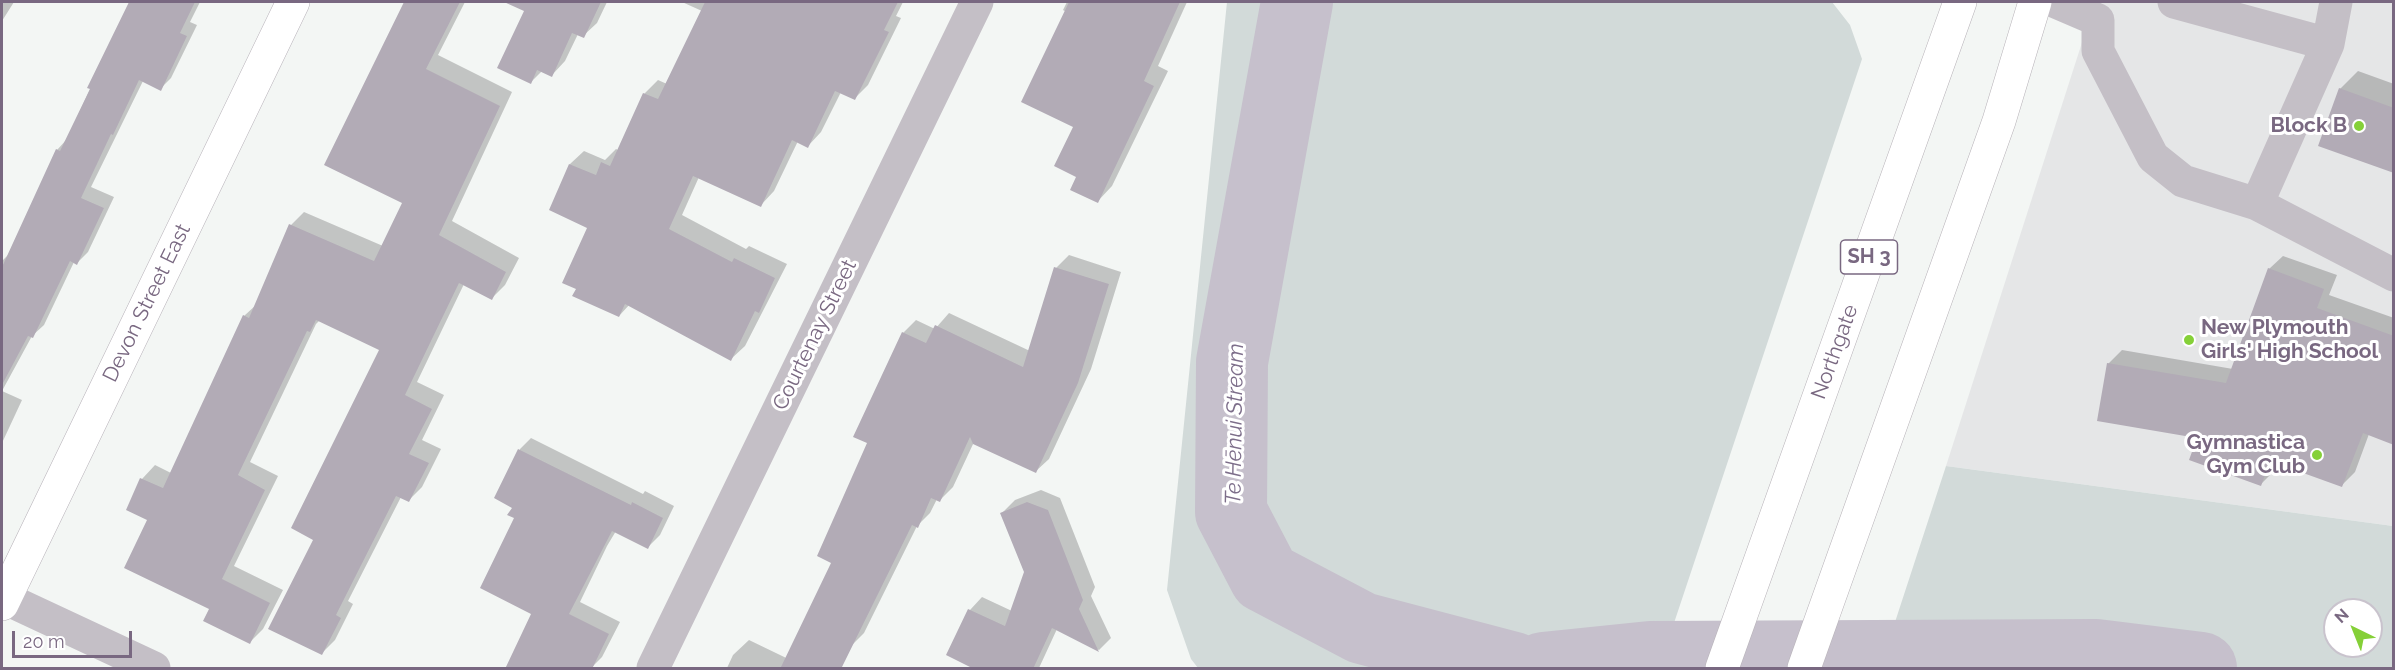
<!DOCTYPE html>
<html>
<head>
<meta charset="utf-8">
<style>
	body { margin:0 }
	#map { position:relative; width:2395px; height:670px; overflow:hidden; background:#f3f6f4; font-family:Raleway,sans-serif }
	canvas { display:block }
	.frame { position:absolute; inset:0; border:3px solid #796881; pointer-events:none }
	.north { position:absolute; left:2323px; top:598px; width:60px; height:60px; box-sizing:border-box; background:#fff; border:2px solid #c9c3cd; border-radius:50%; rotate:317deg; font-size:16px; font-weight:700; line-height:24px; text-align:center; color:#796881 }
	.north::after { content:''; display:block; margin:auto; width:21px; height:27px; background:#85d038; clip-path:polygon(50% 0,100% 100%,50% 72%,0 100%) }
	.scale { position:absolute; left:12px; top:631px; width:120px; height:27px; box-sizing:border-box; border:3px solid #796881; border-top:0; padding-left:8px; font-size:18px; line-height:21px; white-space:nowrap; color:#796881; -webkit-text-stroke:4px #fff; paint-order:stroke }
</style>
</head>
<body>
<div id="map">
<canvas width="2395" height="670"></canvas>
<div class="frame"></div>
<div class="north">N</div>
<div class="scale">20 m</div>
</div>
<script>
const g = document.querySelector('canvas').getContext('2d');
g.lineJoin = 'round';
function fillPath(path, color) {
  g.fillStyle = color;
  g.fill(path, 'evenodd');
}
function toPath(rows) {
  const path = new Path2D();
  for (const r of rows) {
    path.moveTo(r[0], r[1]);
    for (let i = 2; i < r.length; i += 2) path.lineTo(r[i], r[i + 1]);
  }
  return path;
}
function trace(path, color, width, dash) {
  g.strokeStyle = color;
  g.lineWidth = width;
  g.lineCap = dash ? 'butt' : 'round';
  g.setLineDash(dash || []);
  g.stroke(path);
}
function drawText(font, color, halo, rows, align = 'center') {
  g.font = font + ' Raleway,sans-serif';
  g.lineWidth = 6;
  g.setLineDash([]);
  g.textBaseline = 'middle';
  g.strokeStyle = halo;
  g.fillStyle = color;
  for (const [text, x, y, turn = 0] of rows) {
    g.save();
    g.translate(x, y);
    g.rotate((+turn || 0) * Math.PI / 180);
    g.textAlign = isNaN(turn) ? turn : align;
    if (halo) g.strokeText(text, 0, 0);
    g.fillText(text, 0, 0);
    g.restore();
  }
}
fillPath(toPath([
	[2095,2,2393,2,2393,526,1946,466]
]), '#e5e6e7');
fillPath(toPath([
	[1227,2,1832,2,1850,25,1862,59,1659,668,1198,668,1191,659,1167,590],
	[1946,466,2393,526,2393,668,1880,668],
	[2335,610,2371,610,2371,646,2335,646]
]), '#d2dad9');
fillPath(toPath([
	[2,2,14,2,2,21],
	[130,2,200,2,190,22,197,25,171,78,160,89,143,81,91,187,114,197,88,252,77,263,74,262,44,325,32,336,2,391,22,400,2,443,2,261,8,255,57,150,67,139],
	[406,2,465,2,438,55,512,92,452,221,519,258,505,285,491,299,464,284,417,382,444,395,422,440,441,449,422,487,409,500,401,497,348,601,353,604,335,640,322,653,315,539,381,349,320,320,316,324,250,462,278,476,234,566,283,590,263,629,250,642,211,608,149,519,128,509,142,479,155,465,171,473,244,316,257,304,291,225,304,212,383,246,404,202,326,164],
	[530,2,607,2,597,23,583,36,578,34,565,61,552,75,542,71,531,82,499,68],
	[682,2,903,2,896,16,901,18,868,85,854,99,841,92,821,132,808,146,798,141,774,191,761,205,699,177,682,215,746,249,749,246,787,264,745,346,731,359,630,304,619,316,578,288,589,227,551,209,570,164,584,151,605,160,616,149,618,150,644,94,658,80,667,84,702,11],
	[1067,2,1187,2,1158,66,1168,71,1112,186,1097,202,1078,176,1066,12,1063,10],
	[2358,71,2394,84,2394,172,2340,89],
	[1069,255,1121,272,1091,369,1049,459,1036,471,974,442,953,487,940,500,937,499,930,513,917,526,864,633,851,646,833,562,903,333,916,320,935,329,949,313,1030,351,1056,268],
	[2283,256,2337,275,2329,295,2394,318,2394,443,2369,434,2355,472,2342,485,2277,462,2274,471,2261,484,2108,364,2122,350,2233,369,2269,269],
	[531,438,643,494,645,491,674,506,660,535,648,547,616,531,607,546,580,602,620,622,602,657,591,668,533,613,514,507,496,497,520,449],
	[1041,490,1060,498,1095,587,1091,596,1111,638,1099,650,1057,629,1039,668,978,668,970,610,982,597,1012,611,1026,572,1002,513,1015,500],
	[749,640,807,668,727,668,733,655]
]), '#0003');
trace(toPath([
	[1297,2,1232,362,1231,512,1265,577,1362,628,1514,668],
	[1543,668,1650,657,2096,655,2201,668]
]), '#c6c0cc', 72);
fillPath(toPath([
	[129,2,195,2,180,33,187,36,161,91,139,80,113,135,111,134,81,198,104,208,77,265,70,261,33,338,28,336,2,385,2,267,56,149,60,151,90,89,87,88],
	[404,2,460,2,426,69,500,106,439,235,506,272,492,300,459,283,405,395,432,409,409,454,429,463,409,502,396,496,336,615,341,618,322,655,268,629,313,540,291,528,379,350,316,320,310,332,307,331,238,475,265,490,222,579,270,603,250,644,203,621,209,609,124,568,147,520,126,510,140,478,163,488,243,315,249,318,289,224,374,261,402,203,324,165],
	[504,2,601,2,584,38,572,33,552,77,537,70,531,84,497,68,524,11],
	[705,2,898,2,884,30,889,32,855,100,835,91,808,148,792,140,761,207,693,176,669,229,732,262,734,258,775,278,759,313,755,311,731,361,625,304,619,317,572,296,576,289,562,283,587,228,549,210,569,164,596,175,601,162,610,166,643,93,658,99],
	[1069,2,1180,2,1144,81,1154,86,1098,203,1070,190,1076,177,1054,166,1073,127,1021,102],
	[2339,88,2394,108,2394,173,2318,146],
	[1054,267,1109,284,1078,383,1036,473,973,444,970,437,940,502,931,498,918,528,912,525,841,669,780,669,831,563,817,556,867,443,853,437,902,332,926,343,935,325,1023,367],
	[2268,268,2324,289,2317,308,2394,336,2394,445,2363,433,2342,487,2270,461,2261,486,2189,460,2197,438,2097,421,2107,363,2226,383],
	[518,449,631,505,632,502,663,518,648,549,612,531,569,614,609,634,592,669,505,669,531,614,480,588,514,518,507,515,512,508,494,498],
	[1027,502,1048,510,1083,600,1079,609,1099,652,1052,628,1033,669,974,669,946,655,968,609,1005,626,1024,572,1000,513]
]), '#b2abb6');
const major = toPath([
	[2,604,293,2]
]);
const highway = toPath([
	[1722,668,1960,2],
	[1804,668,1999,121,2035,2]
]);
trace(major, '#b8b3ba', 34);
trace(highway, '#b7b2b8', 34);
trace(toPath([
	[2056,2,2098,20,2098,51,2153,157,2183,181,2257,204,2394,275],
	[2174,2,2328,44],
	[2257,204,2328,44,2336,2],
	[2,597,154,668],
	[653,668,977,2]
]), '#c4bfc6', 33);
trace(major, '#fff', 33);
trace(highway, '#fff', 33);
for (const [x, y, r, color] of [
	[2359,126,6,"#85d038"],
	[2189,340,6,"#85d038"],
	[2317,455,6,"#85d038"]
]) {
  const dot = new Path2D();
  dot.arc(x, y, r, 0, 2 * Math.PI);
  g.fillStyle = color;
  g.fill(dot);
  trace(dot, '#fff', 2);
}
for (const [x, y, w] of [
	[1869,257,57]
]) {
  const box = new Path2D();
  box.roundRect(x - w / 2, y - 17, w, 34, 4.5);
  g.fillStyle = '#fff';
  g.fill(box);
  trace(box, '#796881', 1.5);
}
drawText('bold 20px', '#796881', null, [
	["SH 3",1869,257]
]);
drawText('bold 21px', '#796881', '#fff', [
	["Block B",2347,126],
	["New Plymouth",2201,328,"left"],
	["Girls' High School",2201,352,"left"],
	["Gymnastica",2305,443],
	["Gym Club",2305,467]
], 'right');
drawText('21px', '#796881', '#fff', [
	["Devon Street East",147,303,-64],
	["Courtenay Street",815,335,-64],
	["Northgate",1835,352,-70]
]);
drawText('italic 22px', '#7d6e8a', '#fff', [
	["Te Hēnui Stream",1235,424,-89]
]);
</script>
</body>
</html>
